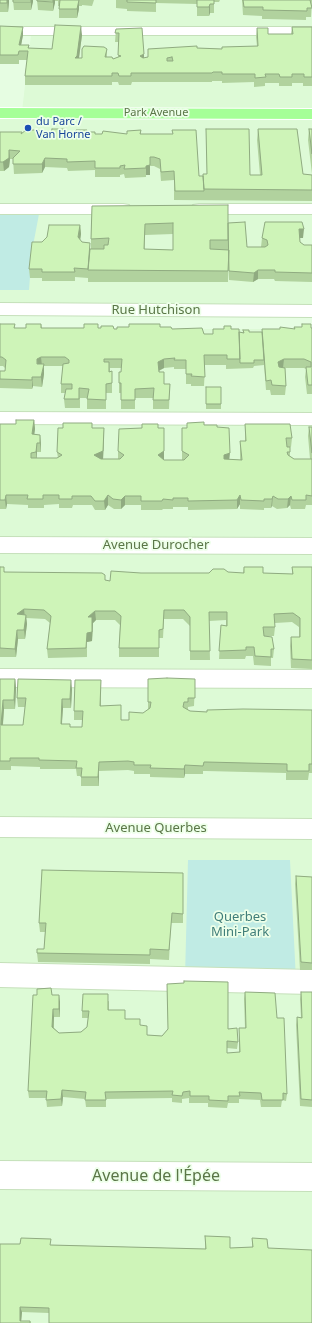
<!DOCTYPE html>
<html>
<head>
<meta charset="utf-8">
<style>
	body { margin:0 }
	canvas { display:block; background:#e6fde2 }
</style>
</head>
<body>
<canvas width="312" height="1323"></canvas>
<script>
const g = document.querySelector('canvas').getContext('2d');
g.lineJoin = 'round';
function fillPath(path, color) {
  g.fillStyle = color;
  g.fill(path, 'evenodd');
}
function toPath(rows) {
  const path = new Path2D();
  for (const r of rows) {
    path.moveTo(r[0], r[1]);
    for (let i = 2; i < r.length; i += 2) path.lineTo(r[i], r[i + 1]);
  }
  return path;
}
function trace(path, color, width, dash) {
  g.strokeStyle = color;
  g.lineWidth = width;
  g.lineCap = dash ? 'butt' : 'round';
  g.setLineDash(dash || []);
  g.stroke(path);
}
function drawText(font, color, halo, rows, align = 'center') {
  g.font = font + ' "Noto Sans",sans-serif';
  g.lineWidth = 3.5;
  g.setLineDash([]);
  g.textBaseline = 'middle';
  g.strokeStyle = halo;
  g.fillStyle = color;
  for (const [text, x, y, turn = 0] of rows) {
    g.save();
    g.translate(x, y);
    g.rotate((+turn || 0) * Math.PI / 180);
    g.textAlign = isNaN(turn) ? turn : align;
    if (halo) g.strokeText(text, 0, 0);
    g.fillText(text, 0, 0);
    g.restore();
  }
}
fillPath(toPath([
	[0,0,312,0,312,311,0,309,0,111,22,111,31,35,0,35],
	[0,329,312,329,312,1323,0,1323]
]), '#ddfad6');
fillPath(toPath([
	[0,214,39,214,32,251,29,290,0,290],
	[188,860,290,860,296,980,185,977]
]), '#c0ebe4');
const minor = toPath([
	[0,27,312,27,312,35,0,35,0,27],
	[0,204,123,204,129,205,131,209,129,213,123,214,0,214,0,204],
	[199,204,312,204,312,214,199,214,193,213,191,209,193,205,199,204],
	[0,303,312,305,312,317,0,315,0,303],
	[0,412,312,413,312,425,0,424,0,412],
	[0,537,312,538,312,554,0,553,0,537],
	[0,669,312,670,312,688,0,687,0,669],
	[0,817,312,819,312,839,0,837,0,817],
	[0,963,312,970,312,994,0,987,0,963],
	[0,1161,312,1163,312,1191,0,1189,0,1161]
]);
const major = toPath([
	[0,108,312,109,312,119,0,118,0,108]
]);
trace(minor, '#c5e0ba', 2);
trace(major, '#fff', 2);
fillPath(minor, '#fff');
fillPath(major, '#a5ff97');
fillPath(toPath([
	[0,0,9,2,8,12,0,12],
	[10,0,94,0,92,6,82,5,82,6,79,6,79,9,77,18,59,18,59,6,58,6,58,1,55,1,53,11,38,10,37,0,33,0,31,10,14,10,13,0],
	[116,0,220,0,219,2,214,2,214,13,210,13,209,16,197,16,197,4,156,3,156,12,127,11,127,9,116,8],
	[242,0,312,0,311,17,306,17,306,20,267,19,262,19,262,16,243,15],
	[0,26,23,35,21,45,29,45,29,48,52,49,82,35,79,58,82,58,107,49,107,57,113,59,118,57,119,42,115,42,116,29,144,58,197,48,222,49,257,46,256,37,257,28,268,34,291,34,292,27,312,27,312,86,303,86,303,83,292,83,292,86,279,86,279,83,265,83,265,86,254,87,254,82,222,83,222,81,212,81,212,82,132,82,131,85,119,85,118,82,112,82,112,85,25,85,25,76,27,60,19,60,19,64,0,64],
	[206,129,250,175,260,175,257,140,258,129,303,174,312,175,312,201,174,200,174,180,161,181,160,169,154,166,150,166,150,175,146,175,146,177,125,178,124,174,120,175,120,177,95,177,95,170,68,171,67,168,45,167,42,173,14,174,13,159,10,159,9,167,4,171,0,171,0,132,22,133,39,133,46,134,87,132,95,134,127,134,141,130,141,134,199,176,203,176,207,174],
	[309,129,312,129,312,174,308,140],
	[92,206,228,223,247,247,261,247,262,238,303,238,300,238,300,242,304,245,312,245,312,282,275,281,274,279,258,279,253,282,229,280,228,264,228,282,88,282,88,278,75,277,75,281,42,281,42,278,30,278,29,269,42,242,80,225,81,234,80,240,82,242,90,243,90,249,91,249,91,239],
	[173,234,173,250,144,249,145,235],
	[0,324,16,328,26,328,41,324,42,328,99,328,114,329,160,327,204,334,213,334,213,329,231,329,239,332,262,332,262,329,294,329,294,327,302,327,302,324,312,328,312,394,307,394,305,377,306,369,304,368,285,368,286,386,285,395,271,395,270,390,266,390,264,365,254,366,253,368,226,369,226,365,205,365,204,386,191,386,191,384,186,384,186,369,174,369,174,367,164,368,159,371,164,384,170,384,169,409,153,409,153,398,135,398,135,409,121,409,121,393,119,393,119,383,121,372,122,368,110,368,110,372,112,371,112,393,106,393,106,409,87,409,87,398,80,398,80,408,65,408,64,399,65,393,61,393,61,384,63,366,44,366,44,374,42,387,33,386,32,389,0,388,0,371,5,371,5,368,3,366,0,366],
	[206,387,221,404,221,409,206,409],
	[34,420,35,429,34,434,41,444,41,452,37,452,37,458,58,458,57,452,92,428,104,428,104,437,103,459,118,459,118,451,158,428,164,460,182,460,182,428,187,428,204,425,217,427,229,459,240,460,240,441,245,441,245,424,292,438,291,447,290,447,290,456,294,459,310,459,308,436,309,427,312,427,312,505,306,505,305,509,291,509,290,505,287,508,277,509,272,506,271,508,264,508,264,510,240,509,240,504,237,509,188,510,188,507,173,507,173,509,163,509,162,510,141,510,141,505,125,505,121,509,114,509,108,505,105,510,95,510,92,505,73,505,72,508,59,508,59,504,44,505,44,508,28,508,28,505,7,504,6,509,0,509,0,424,16,424],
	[0,567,5,572,110,581,141,573,243,573,244,567,263,573,292,574,292,567,312,567,312,669,291,668,290,646,291,637,299,637,299,627,292,622,275,623,275,627,274,636,264,636,274,649,273,658,271,658,271,666,254,665,253,656,246,656,245,659,219,659,221,625,226,626,226,620,209,621,210,660,190,660,190,626,183,619,164,619,163,638,159,638,159,657,119,657,119,648,120,625,115,620,96,620,93,623,92,641,87,642,87,657,48,658,47,649,50,623,45,619,26,618,27,624,25,639,18,639,16,657,0,657],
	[0,679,15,679,16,688,15,709,4,709,3,725,23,725,25,707,18,707,17,698,72,689,71,708,63,708,62,724,70,727,82,727,83,720,74,720,74,711,101,680,101,706,122,720,129,720,143,713,148,710,148,679,195,679,194,706,188,707,188,710,190,711,207,712,312,710,312,773,309,773,308,780,286,780,286,773,206,771,203,771,203,774,185,774,184,778,150,777,150,774,134,774,134,771,128,770,99,771,99,786,81,786,81,776,77,776,76,769,40,769,40,767,11,766,11,770,0,770],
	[42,870,183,914,183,923,171,923,169,960,150,959,150,964,38,962,37,953,44,949,45,932,40,932,39,923],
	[296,876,312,877,312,970,300,970,295,884],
	[167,984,228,1029,238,1042,237,1049,227,1048,227,1053,239,1053,239,1028,245,1028,244,999,245,992,277,1018,287,1094,286,1101,282,1100,281,1107,261,1107,260,1100,239,1099,239,1103,228,1103,227,1108,208,1107,208,1103,189,1103,189,1098,182,1099,182,1103,172,1102,172,1098,106,1099,106,1107,86,1107,85,1099,63,1097,62,1106,47,1107,46,1098,29,1098,28,1091,37,995,51,988,52,995,60,1002,60,1017,54,1017,54,1028,59,1033,81,1032,87,1027,88,1018,82,1018,82,1011,109,1001,109,1010,125,1019,140,1025,147,1035,162,1036,168,1029],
	[301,992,312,992,312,1107,300,1106,296,1025,297,1017,301,1017,300,999],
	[205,1236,230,1248,252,1247,252,1238,268,1248,49,1313,22,1312,21,1321,30,1321,31,1323,0,1323,52,1245,205,1249]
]), '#b1d29e');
fillPath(toPath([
	[7,0,9,0,9,2,8,12],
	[31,0,33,0,33,2,31,10],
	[53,0,55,0,55,3,53,11],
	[79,0,79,9,77,18,77,9],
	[210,4,210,13,209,16,209,7],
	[81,26,82,35,78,65,75,58],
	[23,27,23,35,20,51,19,45],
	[144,54,144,63,140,56],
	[9,150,10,159,9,167,4,171,3,162],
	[45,158,45,167,42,173,42,164],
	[150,165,150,175,146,175,146,166],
	[145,224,145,235,144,260,144,249],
	[80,225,81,234,79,247,78,237],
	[299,229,304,229,303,238,298,238],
	[258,270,258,279,253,282,254,273],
	[41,357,42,366,38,374,37,359],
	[164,359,164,368,158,371,158,362],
	[284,359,283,368,278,372,278,362],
	[44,364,44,374,42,387,41,377],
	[32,377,33,386,32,389],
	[34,420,35,429,33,444,32,434],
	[104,428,104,437,103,460,95,464,94,455],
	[164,428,164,460,158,455],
	[40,435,41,444,41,452,40,443],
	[37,443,37,462,36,452],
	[230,453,229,462,223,464,224,455],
	[6,495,7,504,6,509,5,500],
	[108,495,108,505,105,510,104,501],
	[240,495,240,504,237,509,237,500],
	[125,496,125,505,121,509,121,500],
	[273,496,272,506,271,508,272,499],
	[291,496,290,505,287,508,288,499],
	[24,609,25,618,17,614],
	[95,611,96,620,93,623,92,641,87,642,87,657,87,633,88,617],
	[26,615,27,624,25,639,24,630],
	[17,630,18,639,16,657,15,649],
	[15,679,16,688,15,709,14,700],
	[71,680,72,689,71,708,70,699],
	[101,680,101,689,100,715,100,706],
	[62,699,63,708,61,733,61,724],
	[3,700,4,709,2,734,1,725],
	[99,762,99,786,98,777],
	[185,765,185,774,184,778,184,769],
	[59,995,60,1002,60,1017,59,1009],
	[53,1009,54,1017,53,1034,52,1027],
	[62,1090,63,1097,62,1106,61,1099],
	[20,1307,22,1312,21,1323,20,1321]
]), '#90ab81');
const building = toPath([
	[0,0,7,0,7,3,0,3,0,0],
	[13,0,31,0,31,2,13,2,13,0],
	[37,0,53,0,53,2,37,1,37,0],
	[60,0,79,0,77,9,59,9,60,0],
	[127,0,156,0,156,3,127,2,127,0],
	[197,0,214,0,214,4,210,4,209,7,197,7,197,0],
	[243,0,310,0,312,8,307,8,307,11,263,10,263,7,244,7,243,0],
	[55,25,81,26,77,56,75,58,82,58,82,49,84,46,104,47,107,49,105,57,112,57,113,59,121,56,118,55,119,33,115,33,116,29,142,28,144,54,140,56,143,58,148,57,148,49,197,46,197,48,222,49,222,47,258,46,257,28,268,28,268,34,293,34,292,27,312,27,312,77,304,77,304,74,292,74,292,77,280,77,279,74,265,74,266,77,255,78,255,74,222,74,222,72,213,72,212,73,131,73,131,76,119,76,118,73,112,73,112,76,25,76,28,51,19,51,18,55,0,55,0,26,23,27,19,45,29,45,28,48,52,49,55,25],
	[172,57,173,61,167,61,167,58,172,57],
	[52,129,65,129,65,133,76,133,76,130,87,130,87,132,95,132,95,134,102,134,103,131,127,134,127,131,141,130,140,134,173,134,172,130,196,130,199,176,203,176,204,191,175,191,174,171,161,172,160,159,154,157,150,157,150,165,146,166,146,168,124,169,125,165,120,166,120,168,95,168,95,161,67,162,67,159,45,158,42,164,13,164,13,158,20,151,9,150,9,158,3,162,0,162,0,132,22,132,21,134,26,130,39,130,39,133,46,134,51,133,52,129],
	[206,129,249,129,250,175,262,175,258,129,297,129,303,174,312,175,312,190,204,189,203,174,207,174,206,129],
	[309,129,312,129,312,154,309,129],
	[228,205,228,240,210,240,210,249,229,250,228,271,88,270,90,249,104,249,104,245,108,245,109,238,91,239,92,206,228,205],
	[173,223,173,250,144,249,145,224,173,223],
	[245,222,247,247,265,247,268,245,267,240,262,238,265,222,302,222,304,229,299,229,300,242,304,245,312,245,312,273,275,272,275,270,258,270,254,273,229,271,228,223,245,222],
	[49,225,80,225,78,237,82,242,90,243,88,269,74,268,75,272,42,272,42,269,29,269,32,242,42,242,47,237,49,225],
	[0,324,15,324,14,328,26,328,26,324,41,324,41,328,84,328,84,324,98,324,98,328,101,328,101,326,113,326,114,329,117,329,117,327,129,327,129,324,160,324,160,327,171,327,172,329,202,328,204,334,213,334,213,329,224,329,224,326,231,326,231,329,239,329,240,359,227,359,227,355,204,355,205,377,191,376,192,374,186,374,186,360,174,360,175,358,164,359,158,362,159,372,164,372,164,384,170,384,169,400,153,400,154,388,135,389,135,400,121,400,121,383,119,383,119,372,121,372,122,359,104,359,104,362,109,362,109,372,112,371,112,383,106,384,106,400,87,399,89,389,79,388,79,399,64,399,66,389,72,389,72,384,61,384,63,364,69,363,69,360,65,357,41,357,37,359,37,364,44,364,41,377,32,377,32,380,0,379,0,371,5,371,6,360,2,357,0,357,0,324],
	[302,324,311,324,311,328,312,328,312,385,308,385,306,367,311,367,311,362,304,359,284,359,278,362,279,367,285,368,286,386,272,385,271,380,266,381,262,329,280,329,280,327,295,329,294,327,302,327,302,324],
	[243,330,249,330,249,332,262,332,264,360,254,360,254,363,240,363,239,332,244,333,243,330],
	[206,387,221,387,221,404,206,404,206,387],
	[16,420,34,420,32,434,40,435,40,443,37,443,36,452,31,453,31,458,57,458,62,455,57,452,58,428,63,428,63,423,92,423,92,428,104,428,103,451,94,455,101,459,120,459,124,455,118,451,119,429,142,428,142,424,158,424,158,428,164,428,164,451,158,455,164,460,184,460,189,455,182,451,182,428,187,428,187,423,204,422,204,425,217,425,217,427,229,428,230,453,224,455,224,459,242,460,240,441,246,441,245,424,290,424,292,438,286,438,287,447,290,447,290,452,287,452,288,455,294,459,312,459,312,496,306,495,306,500,292,500,291,496,288,499,278,499,273,496,272,499,264,499,264,501,241,500,240,495,237,500,188,501,188,498,173,498,173,500,163,499,162,501,141,501,141,496,125,496,121,500,113,499,108,495,104,501,95,501,91,496,72,496,72,499,59,499,59,495,43,495,43,499,27,499,28,495,6,495,5,500,0,500,0,424,16,424,16,420],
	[309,427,312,427,312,453,309,427],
	[0,567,4,567,4,572,102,573,105,575,105,580,110,581,111,571,141,573,209,573,213,569,224,569,228,572,244,573,244,567,263,567,263,573,293,574,292,567,312,567,312,660,292,659,291,637,300,637,300,618,293,613,274,614,275,627,263,627,264,636,272,637,274,649,271,649,271,657,255,656,254,647,246,647,246,650,219,651,221,625,227,626,227,612,209,612,210,651,190,651,190,617,184,610,164,610,163,629,159,630,159,648,119,648,121,616,115,611,95,611,88,617,92,617,92,632,87,633,86,648,47,649,51,616,44,610,24,609,17,614,26,615,24,630,17,630,15,649,0,648,0,567],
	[167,678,195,679,195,698,188,698,188,702,184,702,183,707,190,711,207,712,207,710,243,709,312,710,312,764,309,764,309,771,287,771,287,764,206,762,204,762,203,766,185,765,184,769,150,768,151,765,134,765,134,762,128,761,99,762,98,777,81,777,82,768,76,768,77,761,39,760,39,758,10,758,10,761,0,761,0,679,15,679,14,700,3,700,1,725,23,725,26,698,17,698,18,679,71,680,70,699,62,699,61,724,70,724,70,727,82,727,83,711,74,711,75,680,101,680,100,706,121,705,121,720,129,720,129,712,143,713,150,708,151,702,148,702,148,679,167,678],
	[42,870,183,873,183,914,172,913,169,950,150,949,150,955,37,953,37,949,44,949,46,923,39,923,42,870],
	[296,876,312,877,312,963,301,962,296,876],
	[184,981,228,982,228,1029,237,1028,238,1042,227,1041,227,1053,240,1052,239,1028,246,1028,245,992,275,993,277,1018,284,1018,287,1094,283,1093,283,1100,262,1100,261,1093,239,1092,240,1096,228,1096,228,1101,209,1100,209,1096,190,1096,190,1091,183,1092,182,1096,172,1095,173,1091,105,1092,106,1100,85,1100,86,1092,62,1090,61,1099,46,1100,47,1091,28,1091,33,995,37,995,37,989,51,988,52,995,59,995,59,1009,53,1009,52,1027,59,1033,81,1032,87,1027,89,1011,82,1011,83,994,108,994,108,1010,125,1010,125,1019,140,1019,140,1025,147,1026,147,1035,162,1036,168,1029,167,984,184,983,184,981],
	[301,992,312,992,312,1100,301,1099,297,1017,302,1018,301,992],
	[205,1236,230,1237,230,1248,253,1247,252,1238,267,1239,268,1248,312,1250,312,1323,49,1323,49,1308,20,1307,20,1321,30,1321,30,1323,0,1323,0,1244,20,1244,21,1238,51,1239,50,1245,206,1249,205,1236]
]);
fillPath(building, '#cef4b8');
trace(building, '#90ab81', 1);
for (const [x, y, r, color] of [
	[28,128,4,"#1a4fb4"]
]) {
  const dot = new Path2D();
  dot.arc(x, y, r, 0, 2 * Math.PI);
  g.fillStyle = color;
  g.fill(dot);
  trace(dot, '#edffe9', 1.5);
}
drawText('11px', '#5a7647', '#edffe9', [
	["Park Avenue",156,113]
]);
drawText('11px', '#164399', '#edffe9', [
	["du Parc /",36,122],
	["Van Horne",36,135]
], 'left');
drawText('13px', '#5a7647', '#edffe9', [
	["Rue Hutchison",156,310],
	["Avenue Durocher",156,545],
	["Avenue Querbes",156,828]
]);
drawText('13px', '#3f7d79', '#edffe9', [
	["Querbes",240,917],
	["Mini-Park",240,932]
]);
drawText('16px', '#5a7647', '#edffe9', [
	["Avenue de l'Épée",156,1176]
]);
</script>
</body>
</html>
